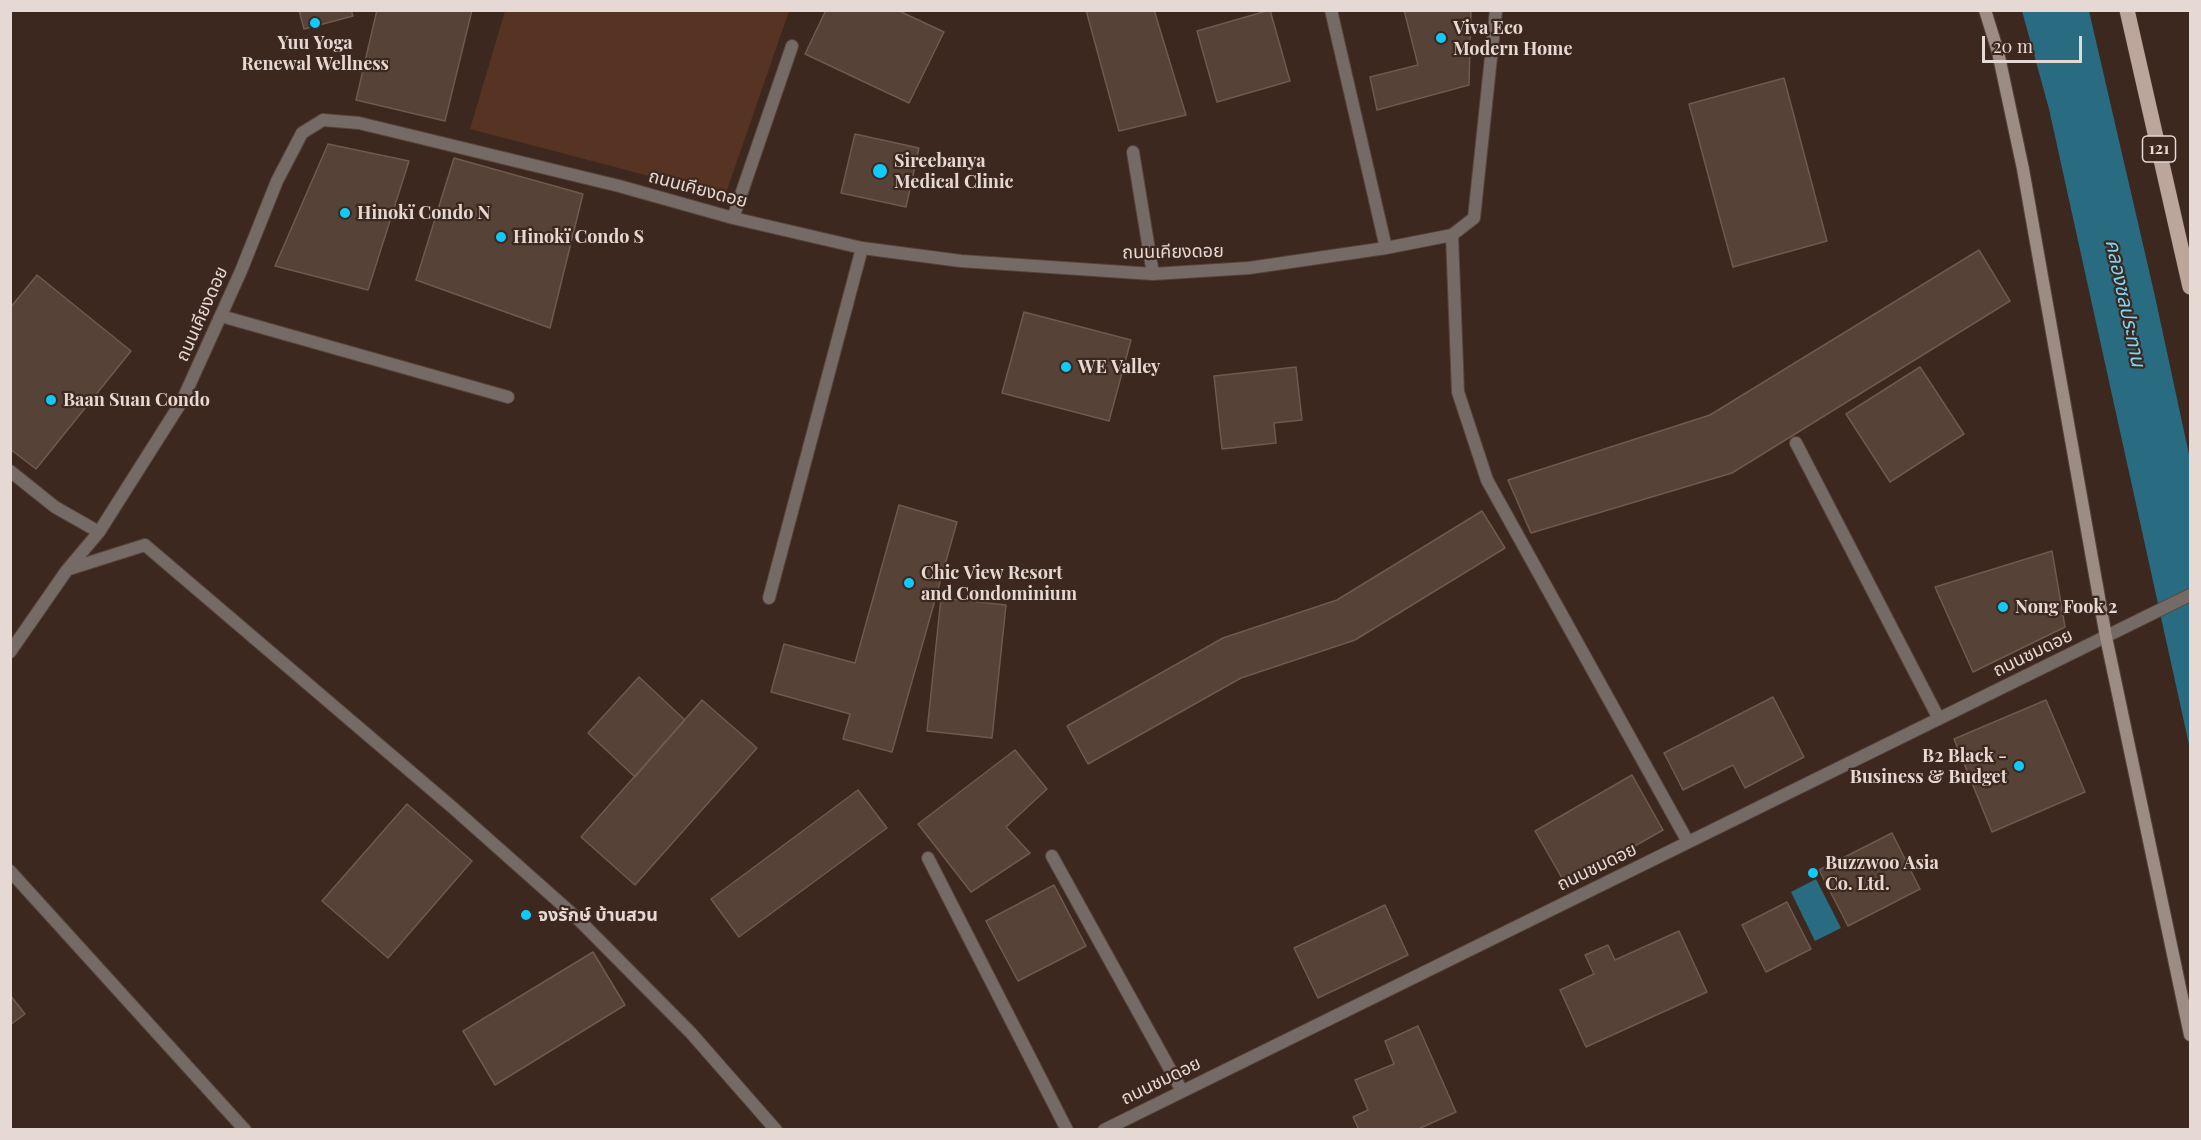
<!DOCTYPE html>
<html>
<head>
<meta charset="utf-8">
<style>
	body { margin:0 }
	#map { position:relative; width:2201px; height:1140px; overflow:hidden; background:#3c281f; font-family:"Playfair Display",serif }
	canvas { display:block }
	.frame { position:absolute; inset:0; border:12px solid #e6d8d2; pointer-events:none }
	.scale { position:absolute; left:1982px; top:36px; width:100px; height:27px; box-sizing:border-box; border:3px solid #e6d8d2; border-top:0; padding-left:8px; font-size:18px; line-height:21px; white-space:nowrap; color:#e6d8d2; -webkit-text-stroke:4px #3c281f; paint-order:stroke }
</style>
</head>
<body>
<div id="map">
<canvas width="2201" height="1140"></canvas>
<div class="frame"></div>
<div class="scale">20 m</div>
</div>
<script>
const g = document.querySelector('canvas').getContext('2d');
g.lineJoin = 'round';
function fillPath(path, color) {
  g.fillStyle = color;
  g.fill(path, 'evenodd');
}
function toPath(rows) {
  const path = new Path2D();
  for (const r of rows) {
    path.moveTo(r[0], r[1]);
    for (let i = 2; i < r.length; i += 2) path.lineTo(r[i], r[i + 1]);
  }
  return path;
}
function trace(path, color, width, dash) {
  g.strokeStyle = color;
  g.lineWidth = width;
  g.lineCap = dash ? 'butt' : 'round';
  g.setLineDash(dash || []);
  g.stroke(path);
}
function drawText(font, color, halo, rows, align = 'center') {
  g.font = font + ' "Playfair Display","Noto Sans Thai",serif';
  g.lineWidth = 4.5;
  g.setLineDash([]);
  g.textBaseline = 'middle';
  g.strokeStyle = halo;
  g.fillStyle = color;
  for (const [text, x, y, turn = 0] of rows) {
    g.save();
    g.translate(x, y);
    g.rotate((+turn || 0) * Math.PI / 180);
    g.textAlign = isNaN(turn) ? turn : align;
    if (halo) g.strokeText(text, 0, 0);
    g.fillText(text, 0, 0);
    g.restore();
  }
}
fillPath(toPath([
	[505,11,789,11,725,196,470,129]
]), '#563322');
fillPath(toPath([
	[2022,11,2089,11,2154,292,2190,459,2190,749,2049,109],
	[1816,879,1841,928,1815,941,1791,892]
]), '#296b81');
const building = toPath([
	[299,10,351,10,353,16,304,29,299,10],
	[377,10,472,10,445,121,356,100,377,10],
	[826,10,897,10,944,32,909,103,805,54,826,10],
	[1086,10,1154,10,1186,115,1119,131,1086,10],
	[1270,10,1290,81,1217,102,1197,31,1270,10],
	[1404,10,1471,10,1469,85,1377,110,1370,77,1418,65,1404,10],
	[1784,78,1827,241,1733,267,1689,104,1784,78],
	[855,134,919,148,906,207,841,193,855,134],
	[328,144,409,161,368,290,275,266,328,144],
	[454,158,583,194,550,328,416,280,454,158],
	[1979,250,2010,301,1732,473,1531,533,1508,480,1710,415,1979,250],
	[37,275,131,351,36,469,10,449,10,308,37,275],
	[1024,312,1131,340,1109,421,1002,393,1024,312],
	[1296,367,1302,420,1274,423,1276,443,1222,449,1214,376,1296,367],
	[1920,367,1964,434,1890,482,1846,414,1920,367],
	[899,505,957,522,892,752,843,739,850,714,771,692,784,644,855,663,899,505],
	[1482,511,1505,548,1355,640,1241,678,1088,764,1067,726,1223,638,1337,600,1482,511],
	[2052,551,2065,627,1973,672,1935,587,2052,551],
	[941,598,1006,605,992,738,927,731,941,598],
	[639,677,685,720,635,777,588,733,639,677],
	[1773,697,1804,757,1745,788,1733,765,1683,790,1664,753,1773,697],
	[702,700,757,748,635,885,581,837,702,700],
	[2046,700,2085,792,1992,832,1954,739,2046,700],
	[1015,750,1047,789,1006,827,1030,853,971,892,918,824,1015,750],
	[1632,775,1663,830,1566,885,1535,831,1632,775],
	[858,790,887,828,739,937,711,899,858,790],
	[407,804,472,861,388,958,322,901,407,804],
	[1892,833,1920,889,1848,926,1819,870,1892,833],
	[1054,885,1086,946,1018,981,986,921,1054,885],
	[1787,902,1811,949,1766,972,1742,925,1787,902],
	[1385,905,1408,955,1318,998,1294,948,1385,905],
	[1679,931,1707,992,1586,1047,1560,990,1594,974,1585,955,1608,945,1615,960,1679,931],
	[593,952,625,1005,495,1085,463,1031,593,952],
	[10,995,25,1014,10,1025,10,995],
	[1418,1026,1456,1112,1416,1130,1359,1130,1353,1117,1368,1110,1355,1080,1394,1064,1385,1041,1418,1026]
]);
fillPath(building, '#574237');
trace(building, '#70594e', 1.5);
const service = toPath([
	[221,316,508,397],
	[769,598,862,248],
	[1052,856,1182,1091],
	[10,871,245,1130]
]);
const minor = toPath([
	[1331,10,1386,248],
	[1133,152,1153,274],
	[733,218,792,46],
	[1452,235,1458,392,1487,480,1688,842],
	[1796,443,1939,719],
	[10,471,55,507,99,532],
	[69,569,145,545,452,807,577,918,691,1033,776,1130],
	[10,652,67,570,99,532,182,401,241,271,277,181,302,133,323,120,359,123,619,186,733,218,862,248,961,261,1153,274,1249,268,1386,248,1452,235,1474,218,1496,10],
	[928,858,1067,1130],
	[1104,1130,2190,595]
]);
const secondary = toPath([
	[1985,10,1998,52,2023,169,2106,637,2190,1035]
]);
const primary = toPath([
	[2127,10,2190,287]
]);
trace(service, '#57443c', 14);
trace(minor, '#57443c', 14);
trace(secondary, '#57443c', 14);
trace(primary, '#57443c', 16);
trace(service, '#756a65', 12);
trace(minor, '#756a65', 12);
trace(secondary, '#9d8c84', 12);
trace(primary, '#bca69c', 15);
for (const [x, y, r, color] of [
	[315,23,6,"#0fcafa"],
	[1441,38,6,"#0fcafa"],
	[880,171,8,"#0fcafa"],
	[345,213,6,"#0fcafa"],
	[501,237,6,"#0fcafa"],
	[1066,367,6,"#0fcafa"],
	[51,400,6,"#0fcafa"],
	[909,583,6,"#0fcafa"],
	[2003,607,6,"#0fcafa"],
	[2019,766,6,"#0fcafa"],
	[1813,873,6,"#0fcafa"],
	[526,915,6,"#0fcafa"]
]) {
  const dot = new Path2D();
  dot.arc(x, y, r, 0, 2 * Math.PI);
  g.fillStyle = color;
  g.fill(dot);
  trace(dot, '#3c281f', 2);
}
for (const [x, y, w] of [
	[2159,149,33]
]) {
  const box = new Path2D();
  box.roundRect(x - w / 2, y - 13, w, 26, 4.5);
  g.fillStyle = '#3c281f';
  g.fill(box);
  trace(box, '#e6d8d2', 1.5);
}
drawText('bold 16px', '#e6d8d2', null, [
	["121",2159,149]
]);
drawText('bold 18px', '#e6d8d2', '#3c281f', [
	["Viva Eco",1453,28],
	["Modern Home",1453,49],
	["Yuu Yoga",315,43,"center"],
	["Renewal Wellness",315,64,"center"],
	["Sireebanya",894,161],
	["Medical Clinic",894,182],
	["Hinokï Condo N",357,213],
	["Hinokï Condo S",513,237],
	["WE Valley",1078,367],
	["Baan Suan Condo",63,400],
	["Chic View Resort",921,573],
	["and Condominium",921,594],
	["Nong Fook 2",2015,607],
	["B2 Black -",2007,756,"right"],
	["Business & Budget",2007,777,"right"],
	["Buzzwoo Asia",1825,863],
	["Co. Ltd.",1825,884],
	["จงรักษ์ บ้านสวน",538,915]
], 'left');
drawText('18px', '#e6d8d2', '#3c281f', [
	["ถนนเคียงดอย",698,189,15],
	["ถนนเคียงดอย",1173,252,-1],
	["ถนนเคียงดอย",202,314,-66],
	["ถนนชมดอย",2033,653,-26],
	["ถนนชมดอย",1597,867,-26],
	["ถนนชมดอย",1161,1081,-26]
]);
drawText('italic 20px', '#77d8fb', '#3c281f', [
	["คลองชลประทาน",2125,303,78]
]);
</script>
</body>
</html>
